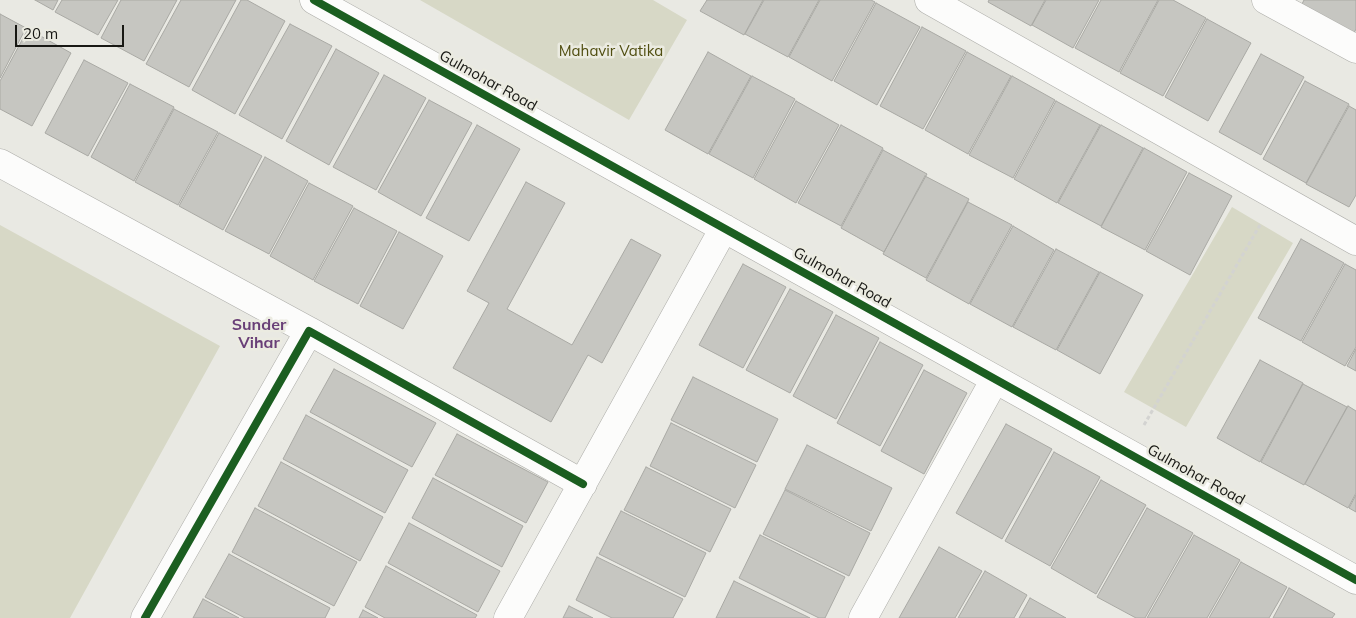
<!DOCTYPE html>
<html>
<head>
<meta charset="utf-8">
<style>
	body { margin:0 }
	#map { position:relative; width:1356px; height:618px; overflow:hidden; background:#e9e9e3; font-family:Mulish,sans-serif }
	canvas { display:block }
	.scale { position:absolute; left:15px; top:25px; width:109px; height:22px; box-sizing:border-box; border:2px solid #181814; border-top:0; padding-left:6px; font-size:15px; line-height:18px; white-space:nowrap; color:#181814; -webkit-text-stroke:4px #ebebe1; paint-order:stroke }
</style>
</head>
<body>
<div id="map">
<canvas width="1356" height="618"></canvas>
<div class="scale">20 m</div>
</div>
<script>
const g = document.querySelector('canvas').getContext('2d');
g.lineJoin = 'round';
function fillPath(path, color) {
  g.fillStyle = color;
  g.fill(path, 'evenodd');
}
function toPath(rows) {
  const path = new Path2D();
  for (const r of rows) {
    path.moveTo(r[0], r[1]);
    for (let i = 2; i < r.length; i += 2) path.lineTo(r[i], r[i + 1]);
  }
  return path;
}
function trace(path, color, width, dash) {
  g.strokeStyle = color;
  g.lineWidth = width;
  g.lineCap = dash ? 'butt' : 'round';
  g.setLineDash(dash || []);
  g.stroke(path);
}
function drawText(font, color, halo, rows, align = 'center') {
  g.font = font + ' Mulish,sans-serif';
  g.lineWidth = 5;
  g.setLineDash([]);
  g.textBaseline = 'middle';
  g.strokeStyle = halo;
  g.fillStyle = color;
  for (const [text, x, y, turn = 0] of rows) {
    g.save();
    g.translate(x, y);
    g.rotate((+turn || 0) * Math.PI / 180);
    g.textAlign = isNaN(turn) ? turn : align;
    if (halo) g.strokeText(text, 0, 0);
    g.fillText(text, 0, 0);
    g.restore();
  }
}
fillPath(toPath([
	[420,0,653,0,687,20,629,120],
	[1232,207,1293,243,1186,427,1124,392],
	[0,225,220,346,70,618,0,618]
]), '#d7d8c6');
const building = toPath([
	[35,0,58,0,53,10,35,0],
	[62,0,118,0,98,35,55,12,62,0],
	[121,0,177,0,144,61,101,38,121,0],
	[181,0,236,0,189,87,146,64,181,0],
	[241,0,247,0,285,21,235,114,192,90,241,0],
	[707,0,763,0,744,35,700,11,707,0],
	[764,0,819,0,788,57,745,34,764,0],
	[820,0,871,0,875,2,832,81,789,57,820,0],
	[989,0,1045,0,1031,26,988,2,989,0],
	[1046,0,1099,0,1073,48,1032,25,1046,0],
	[1101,0,1158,0,1119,72,1075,48,1101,0],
	[1159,0,1173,0,1206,18,1163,96,1120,73,1159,0],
	[1304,0,1356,0,1356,29,1354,33,1302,4,1304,0],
	[876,3,920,27,877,105,834,81,876,3],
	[0,14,26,28,0,78,0,14],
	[1207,19,1251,43,1208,121,1165,97,1207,19],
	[290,24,332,46,282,139,239,115,290,24],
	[922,27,966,51,923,129,880,106,922,27],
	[28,29,71,53,32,126,0,109,0,81,28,29],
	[336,49,379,73,329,165,286,141,336,49],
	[708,52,751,76,708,154,665,130,708,52],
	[967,52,1011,76,968,154,925,130,967,52],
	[1261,54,1304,77,1261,155,1219,132,1261,54],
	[84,60,128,83,88,156,45,133,84,60],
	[384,75,426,98,376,190,333,167,384,75],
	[752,76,795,99,753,178,709,154,752,76],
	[1012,76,1055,100,1013,178,969,155,1012,76],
	[1305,81,1349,104,1306,183,1263,159,1305,81],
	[130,84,174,107,134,181,91,157,130,84],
	[429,100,472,123,421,216,378,192,429,100],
	[796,101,839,125,796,203,754,179,796,101],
	[1056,101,1100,125,1057,203,1014,179,1056,101],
	[1349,106,1356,110,1356,195,1349,207,1306,184,1349,106],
	[174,109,218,132,178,205,135,182,174,109],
	[477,125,520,149,469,241,426,218,477,125],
	[841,125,883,148,841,226,798,203,841,125],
	[1101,125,1143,148,1101,226,1058,203,1101,125],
	[219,133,262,156,223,230,179,206,219,133],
	[1144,148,1187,172,1145,250,1101,227,1144,148],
	[883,150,927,174,884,252,841,228,883,150],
	[265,157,308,181,269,254,225,231,265,157],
	[1189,173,1232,196,1190,275,1146,251,1189,173],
	[925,176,969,199,926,278,883,254,925,176],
	[526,182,565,203,507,309,572,345,631,239,661,255,602,363,588,355,551,422,453,368,489,303,467,291,526,182],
	[309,183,353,206,313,280,270,256,309,183],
	[968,202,1012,225,969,304,926,280,968,202],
	[354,208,397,231,358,304,314,281,354,208],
	[1013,226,1054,250,1012,327,970,304,1013,226],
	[399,232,443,256,403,329,360,306,399,232],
	[1301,239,1344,263,1301,341,1258,318,1301,239],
	[1056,249,1099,272,1056,350,1013,327,1056,249],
	[743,264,786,287,743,368,699,345,743,264],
	[1345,264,1356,270,1356,347,1345,366,1302,342,1345,264],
	[1100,272,1143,295,1100,374,1057,350,1100,272],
	[790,289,833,312,790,393,746,370,790,289],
	[836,315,879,338,836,419,793,396,836,315],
	[880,342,923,365,880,446,837,423,880,342],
	[1356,349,1356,371,1347,366,1356,349],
	[1260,360,1303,383,1260,462,1217,438,1260,360],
	[334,369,436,423,412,467,310,412,334,369],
	[924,370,967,393,924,474,881,451,924,370],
	[693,377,778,419,757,462,671,420,693,377],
	[1303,384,1347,407,1304,485,1261,462,1303,384],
	[1348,406,1356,411,1356,493,1348,508,1305,484,1348,406],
	[306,415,408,470,385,513,283,459,306,415],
	[671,423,756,465,735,508,650,466,671,423],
	[1006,424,1052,449,1002,539,956,513,1006,424],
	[457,434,548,482,526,523,435,475,457,434],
	[807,445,892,488,871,531,785,489,807,445],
	[1054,452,1100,477,1050,566,1005,541,1054,452],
	[281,462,383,517,360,561,258,506,281,462],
	[646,467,731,509,710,552,624,510,646,467],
	[433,478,523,526,502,567,412,518,433,478],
	[1101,480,1146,505,1096,594,1051,568,1101,480],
	[785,490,870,533,849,576,763,534,785,490],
	[1356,495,1356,512,1349,508,1356,495],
	[255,508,357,562,334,606,232,552,255,508],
	[1147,508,1193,533,1145,618,1136,618,1097,597,1147,508],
	[621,511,706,553,685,597,599,554,621,511],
	[409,523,500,571,478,612,388,563,409,523],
	[760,535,845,577,825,618,819,618,739,578,760,535],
	[1194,535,1240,560,1207,618,1147,618,1194,535],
	[939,547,982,571,955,618,899,618,939,547],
	[229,554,330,608,325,618,245,618,205,597,229,554],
	[597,557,683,599,673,618,612,618,576,600,597,557],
	[1241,562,1287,587,1269,618,1209,618,1241,562],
	[386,566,477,615,475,618,385,618,365,607,386,566],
	[985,571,1027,595,1014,618,958,618,985,571],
	[734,581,810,618,716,618,734,581],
	[1289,588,1335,614,1332,618,1273,618,1289,588],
	[1030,598,1066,618,1019,618,1030,598],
	[203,599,239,618,193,618,203,599],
	[569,606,593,618,563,618,569,606],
	[363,610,378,618,359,618,363,610]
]);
fillPath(building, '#c6c6c1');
trace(building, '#a9a9a4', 1);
const minor = toPath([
	[314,0,1356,580],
	[929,0,1356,241],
	[1266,0,1356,49],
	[0,163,309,331],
	[145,618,309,331,583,484],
	[508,618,724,228],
	[863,618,995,379]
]);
trace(minor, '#acaca8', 29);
trace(toPath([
	[1144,425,1260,225]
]), '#d3d3d1', 3, [4, 2.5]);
trace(minor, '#fcfcfb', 28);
trace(toPath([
	[314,0,1356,580],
	[145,618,309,331,583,484]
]), '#1b5e20', 8);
drawText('15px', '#504e10', '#ebebe1', [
	["Mahavir Vatika",611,51]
]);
drawText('15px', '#181814', '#ebebe1', [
	["Gulmohar Road",488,81,29],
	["Gulmohar Road",842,278,29],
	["Gulmohar Road",1196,475,29]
]);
drawText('bold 16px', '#693f77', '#ebebe1', [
	["Sunder",259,325],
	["Vihar",259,343]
]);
</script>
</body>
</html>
